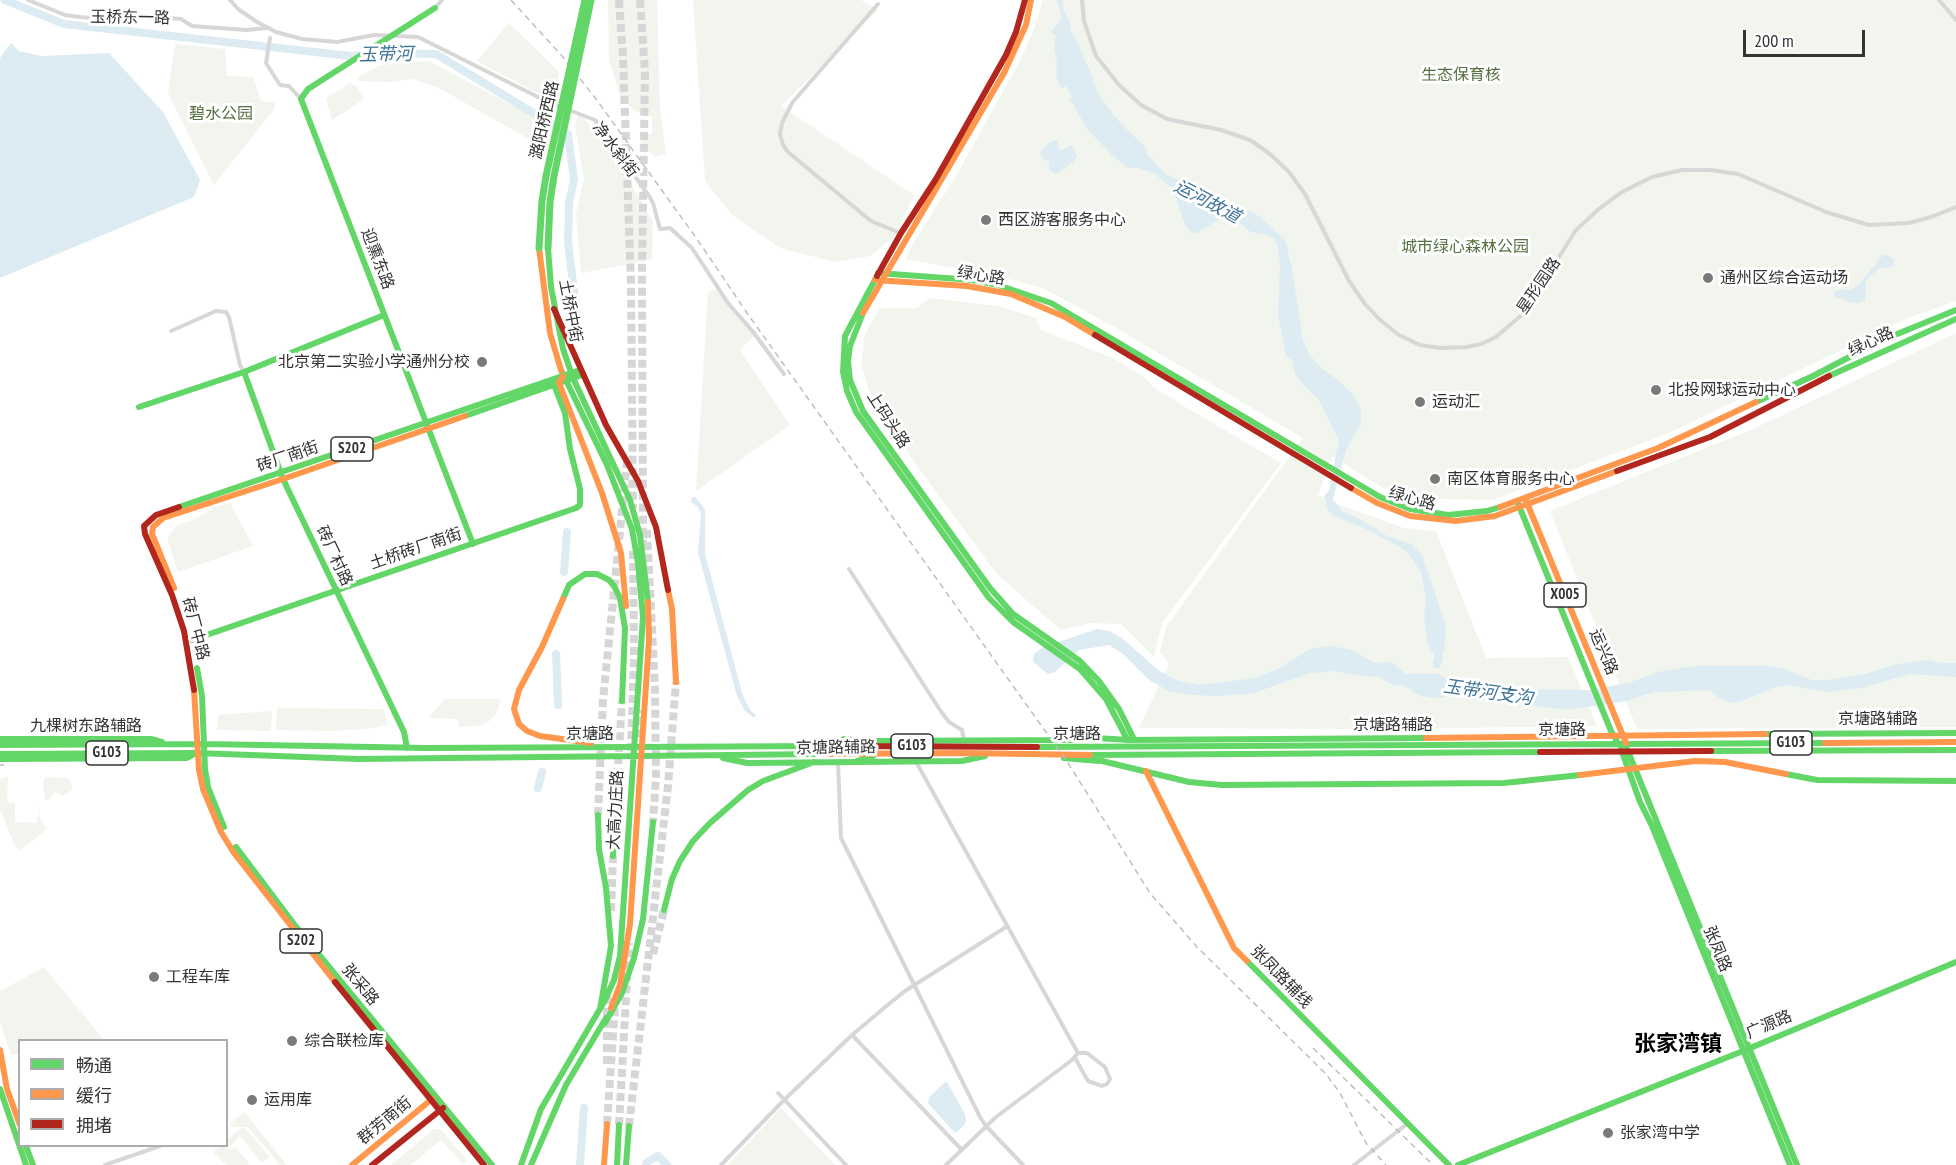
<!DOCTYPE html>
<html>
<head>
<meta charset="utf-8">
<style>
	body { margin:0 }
	#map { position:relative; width:1956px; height:1165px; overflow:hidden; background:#fff; font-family:"PT Sans Narrow","Noto Sans SC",sans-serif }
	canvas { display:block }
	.legend { position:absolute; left:18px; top:1039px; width:210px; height:108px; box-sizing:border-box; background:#fff; border:2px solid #adadad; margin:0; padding:8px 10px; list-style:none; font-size:18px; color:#333 }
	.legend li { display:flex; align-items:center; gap:12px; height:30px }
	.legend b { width:30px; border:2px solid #adadad }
	.scale { position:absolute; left:1743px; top:30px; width:122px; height:27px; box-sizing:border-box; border:3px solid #333; border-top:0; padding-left:8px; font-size:18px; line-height:21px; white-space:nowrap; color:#333; -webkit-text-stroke:4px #fff; paint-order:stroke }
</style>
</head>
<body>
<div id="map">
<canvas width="1956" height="1165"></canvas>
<ul class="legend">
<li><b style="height:8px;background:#63d668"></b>畅通</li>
<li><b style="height:8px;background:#ff974d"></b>缓行</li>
<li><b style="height:8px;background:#b3261e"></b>拥堵</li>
</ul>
<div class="scale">200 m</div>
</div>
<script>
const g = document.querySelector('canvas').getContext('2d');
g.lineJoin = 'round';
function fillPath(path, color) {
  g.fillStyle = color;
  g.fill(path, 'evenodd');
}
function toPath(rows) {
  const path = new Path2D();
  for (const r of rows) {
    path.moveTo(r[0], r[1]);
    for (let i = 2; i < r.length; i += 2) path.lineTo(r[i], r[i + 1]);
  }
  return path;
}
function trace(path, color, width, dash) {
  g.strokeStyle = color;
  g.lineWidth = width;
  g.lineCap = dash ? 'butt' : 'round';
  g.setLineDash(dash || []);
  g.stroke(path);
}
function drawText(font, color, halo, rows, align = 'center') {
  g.font = font + ' "PT Sans Narrow","Noto Sans SC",sans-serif';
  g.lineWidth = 6;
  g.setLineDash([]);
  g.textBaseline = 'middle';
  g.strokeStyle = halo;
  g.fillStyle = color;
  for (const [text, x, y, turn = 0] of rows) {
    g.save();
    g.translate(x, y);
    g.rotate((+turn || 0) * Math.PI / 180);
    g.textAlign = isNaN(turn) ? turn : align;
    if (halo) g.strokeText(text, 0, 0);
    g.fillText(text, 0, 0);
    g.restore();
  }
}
fillPath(toPath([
	[608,0,657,0,660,108,666,154,654,157,640,141,644,132,652,134,652,117,637,112,621,99,609,60],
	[693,0,861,0,878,10,781,106,914,195,895,236,870,256,835,262,780,248,732,215,705,181],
	[1043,0,1956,0,1956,301,1910,317,1669,433,1492,500,1439,499,1383,488,1332,456,1318,495,1343,506,1404,528,1436,531,1486,658,1568,657,1597,726,1379,729,1139,728,1169,664,1160,652,1166,627,1303,438,1111,325,1045,289,1002,277,906,259,914,242,956,176,1020,61,1035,27],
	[509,23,559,72,552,101,477,61],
	[175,44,225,49,227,76,253,77,261,101,275,103,275,108,214,185,168,93],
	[429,61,551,126,545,148,437,87,413,79,391,82,359,81,357,78,380,65],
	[349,83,355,85,364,99,332,120,326,99],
	[579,112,618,161,653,222,652,260,581,273,576,214,584,179,575,126],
	[716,289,754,336,740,350,790,425,696,491,708,292],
	[930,298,998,306,1036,318,1041,330,1115,359,1145,378,1153,387,1187,408,1281,463,1162,623,1154,657,1121,624,1090,623,1061,630,1024,598,995,572,891,430,869,391,861,363,865,334,880,308,917,308],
	[1956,333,1956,727,1637,729,1550,511,1753,429],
	[230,503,253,546,178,572,167,539,176,526,197,518,213,508],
	[444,699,501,699,496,715,488,722,477,726,459,727,459,722,457,719,429,718],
	[277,708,383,709,388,724,375,728,333,731,276,730],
	[272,711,271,731,217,730,218,715],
	[8,777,7,802,15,803,15,822,37,823,39,802,39,817,47,829,19,851,15,846,0,809,0,779],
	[45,777,68,778,72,785,72,790,63,796,54,792,50,799,45,800,43,784],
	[44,967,104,1040,20,1040,19,1054,11,1055,0,1022,0,991],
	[781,1108,835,1165,728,1165],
	[244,1112,287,1165,280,1165,248,1127,232,1127,230,1124],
	[245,1128,270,1157,261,1163,240,1136,231,1145,228,1147,225,1146,227,1140,240,1129],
	[434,1129,440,1129,467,1160,463,1164,441,1140,411,1165,391,1165],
	[220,1146,231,1149,236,1147,250,1165,228,1165,223,1162,214,1153,215,1150]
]), '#f1f5ed');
fillPath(toPath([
	[1057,0,1063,0,1063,11,1070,20,1071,31,1079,45,1100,97,1121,124,1145,147,1148,155,1166,175,1177,179,1195,182,1227,201,1259,216,1285,240,1292,269,1303,340,1309,354,1321,368,1334,377,1355,396,1361,411,1361,424,1346,450,1333,499,1341,511,1356,517,1387,536,1411,544,1422,555,1446,626,1444,652,1433,653,1427,643,1424,616,1426,600,1423,582,1421,572,1408,553,1400,547,1362,527,1333,516,1328,510,1324,496,1329,490,1339,440,1319,400,1299,380,1295,374,1292,360,1286,356,1278,315,1280,265,1278,248,1275,240,1268,235,1251,232,1224,212,1220,212,1219,219,1215,222,1197,233,1192,233,1185,225,1175,194,1169,186,1154,173,1138,168,1128,168,1115,158,1087,129,1072,102,1070,103,1069,100,1072,97,1066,86,1061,88,1056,76,1057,63,1054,48,1056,36,1051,32,1062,18],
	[11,43,19,51,42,56,109,53,163,112,200,180,194,197,0,278,0,58],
	[1053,140,1057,140,1060,151,1072,145,1077,156,1073,162,1056,174,1049,170,1049,162,1043,159,1041,155,1041,150],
	[1883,255,1886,255,1894,259,1894,265,1888,268,1879,268,1866,280,1865,301,1857,303,1846,301,1843,298,1835,298,1834,293,1836,291,1851,289,1858,286],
	[692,497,695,497,705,509,705,554,743,696,751,711,756,715,754,718,745,711,737,696,698,553,701,515,698,507,691,502],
	[1097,629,1109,631,1122,638,1158,670,1169,676,1176,680,1199,685,1256,678,1280,668,1310,649,1329,646,1350,649,1375,663,1392,662,1406,674,1438,674,1451,682,1473,680,1532,689,1591,690,1631,682,1658,672,1693,666,1767,666,1784,669,1812,680,1828,680,1865,674,1898,664,1928,660,1940,663,1956,663,1956,677,1911,674,1860,688,1827,692,1787,685,1772,688,1742,701,1731,703,1718,697,1710,690,1654,692,1622,702,1567,710,1522,704,1503,697,1482,693,1457,691,1443,698,1433,698,1418,695,1405,686,1390,684,1380,677,1361,676,1335,671,1310,673,1254,693,1219,696,1192,695,1169,691,1149,680,1122,653,1109,645,1079,650,1055,672,1048,674,1034,663,1033,660,1034,654,1043,647],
	[945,1082,947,1082,965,1114,966,1121,964,1126,955,1133,928,1103,929,1097]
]), '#ddebf3');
trace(toPath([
	[5,0,64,24,351,56,387,53,436,54,568,134,574,180,569,203,568,242,577,316],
	[564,572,567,532],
	[1434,643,1439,656,1437,664],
	[556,654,558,705],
	[538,788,542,772],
	[580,1165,584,1108],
	[646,1165,647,1162,658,1156,667,1165]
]), '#ddebf3', 8);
trace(toPath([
	[619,0,623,58,631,283,633,508],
	[640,0,645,72,642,269,643,542],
	[647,530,655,689,656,777,653,822],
	[640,737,640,710],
	[631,751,634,656,633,547],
	[616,800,622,701],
	[598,815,603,700,627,461],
	[611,911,613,856],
	[653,954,664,910],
	[607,1064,607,995],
	[607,1124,615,1006],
	[619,1125,629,943],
	[629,1126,668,786,676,682]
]), '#d6d6d6', 8, [8, 4]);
trace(toPath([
	[28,0,65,15,80,17,129,21,135,15,181,19,192,26,246,30,267,28],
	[230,0,238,9,257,22,276,32,302,39,337,42,374,35,418,37,548,102,595,120,649,196,653,203,660,229,670,228,692,248,728,303,754,333,784,374],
	[1082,0,1084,21,1096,56,1119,85,1141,105,1167,119,1221,130,1250,140,1270,154,1289,172,1305,194,1349,281,1365,304,1379,319,1399,335,1420,345,1440,348,1467,347,1481,344,1496,337,1524,313,1576,230,1600,208,1622,192,1652,177,1682,170,1711,170,1738,174,1826,212,1869,225,1909,223,1931,217,1956,207],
	[1939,0,1956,20],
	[878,4,792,103,782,123,780,134,783,145,788,152,871,221,900,233],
	[435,8,442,0],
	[270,38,266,63,280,85,289,86,301,99],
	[171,331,216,311,226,312,229,317,240,365,244,372],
	[849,569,940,710,949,722,962,730,964,740],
	[915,760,1078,1053],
	[838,762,841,838,980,1117,986,1126,1023,1165],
	[852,1035,962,1150],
	[1075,1058,1088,1081,1102,1086,1107,1084,1110,1079,1105,1067,1087,1053,1078,1053],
	[778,1093,846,1165],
	[105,1165,160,1146],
	[721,1165,784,1100,852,1035,884,1008,905,991,1006,927],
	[946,1165,996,1117,1072,1060,1078,1053],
	[1354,1165,1407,1124]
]), '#d7d7d7', 4);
trace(toPath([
	[435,8,308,89,301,99,473,544],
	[548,248,551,287,563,349,573,378,630,500,640,535,648,602],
	[878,273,972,280,998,285,1051,303,1380,497,1410,509,1448,515,1487,511,1500,507],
	[877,276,845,336,843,372,847,391,856,412,989,598,1013,622,1080,669,1106,699,1127,739],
	[863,313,850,346,848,361,850,380,863,411,990,588,1013,614,1080,661,1099,681,1119,709,1134,739],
	[244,372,283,479,404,732,407,748],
	[1829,376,1956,319],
	[1756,402,1813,376,1880,341,1956,310],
	[139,407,244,372,384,315],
	[465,416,582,375],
	[1517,501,1611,731,1618,743],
	[179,507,580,370],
	[563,599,569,585,585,574,597,574,609,580,614,586,620,598,625,628,622,701],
	[192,640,576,508,580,505,580,489,570,449,565,413,554,385],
	[197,668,202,696,205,769,208,787,224,827],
	[1765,734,1956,733],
	[0,739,151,739,162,742],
	[0,745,205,744,427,748,833,746],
	[831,746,844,739,864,741,1072,740,1096,738,1129,740,1426,738],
	[1037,747,1825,743],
	[1621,749,1640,802,1652,826,1790,1165],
	[1627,749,1797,1165],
	[1711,751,1956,750],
	[0,754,197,753,358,759,822,754],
	[1090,755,1540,752],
	[1091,756,1102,761,1189,782,1222,785,1504,783,1580,775],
	[723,758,747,763,962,761,985,756],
	[1064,758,1099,761],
	[0,759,187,758,196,753],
	[857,761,873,756],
	[1786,774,1817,780,1956,781],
	[598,815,599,849,606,888,611,946,600,1009],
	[236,847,297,928,492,1165],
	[613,856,616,800],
	[664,910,672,879,680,861,693,841,710,823,748,790,763,781,814,762],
	[1247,961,1449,1165],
	[605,1023,622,993,634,958,643,919,653,822],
	[0,1089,26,1165],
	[26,1146,33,1165],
	[521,1165,541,1109,604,1002,614,980,620,956,643,617,638,563,632,529,607,465,561,370],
	[531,1165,566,1085,606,1018],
	[617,1165,619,1125],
	[626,1165,629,1126],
	[1458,1165,1743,1051,1956,962]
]), '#63d668', 6);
trace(toPath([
	[539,248,550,333,561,370],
	[875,280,967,286,1011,294,1065,317,1095,335],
	[863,313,1004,73,1026,25,1031,0],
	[563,376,559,383,602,493,621,553,626,606],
	[1351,488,1377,503,1410,516,1456,521,1495,516,1617,471],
	[1525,498,1626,743],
	[1500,507,1658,448,1756,402],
	[174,588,152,534,153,527,163,518,283,479,465,416],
	[668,590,672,609,676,682],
	[563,599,542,647,519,690,514,709,519,724,527,731,540,736,591,743],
	[194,690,199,770,203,789,221,832,234,853,335,982],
	[1426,738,1765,734],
	[1825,743,1956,742],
	[822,754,962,753,1090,755],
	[1146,771,1234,948,1247,961],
	[1580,775,1695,761,1725,762,1786,774],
	[611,1008,620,985,630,924,649,640,648,602],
	[0,1050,7,1089,20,1125],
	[352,1165,432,1099],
	[604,1165,607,1124]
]), '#ff974d', 6);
trace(toPath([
	[877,276,901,233,936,179,1006,55,1016,32,1025,0],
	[554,309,606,425,638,481,656,527,668,590],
	[1095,335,1351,488],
	[1617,471,1710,437,1829,376],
	[179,507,156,515,144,526,145,534,172,595,184,631,194,690],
	[833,746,1037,747],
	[1540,752,1711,751],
	[335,982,484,1165],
	[372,1165,443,1108]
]), '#b3261e', 6);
trace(toPath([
	[511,0,563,57,596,99,697,239,747,313,1068,763,1150,893,1197,947,1326,1074,1340,1093,1366,1143,1386,1165],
	[0,765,4,765],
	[1313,1048,1433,1165]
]), '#bebebe', 1.5, [6, 4.5]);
trace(toPath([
	[539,248,542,201,546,176,585,0],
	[548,248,550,202,554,176,591,0]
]), '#63d668', 7);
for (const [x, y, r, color] of [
	[986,220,6,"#7a7a7a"],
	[1708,278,6,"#7a7a7a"],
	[482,362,6,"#7a7a7a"],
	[1656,390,6,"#7a7a7a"],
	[1420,402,6,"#7a7a7a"],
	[1435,479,6,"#7a7a7a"],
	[154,977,6,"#7a7a7a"],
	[292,1041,6,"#7a7a7a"],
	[252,1100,6,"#7a7a7a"],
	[1608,1133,6,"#7a7a7a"]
]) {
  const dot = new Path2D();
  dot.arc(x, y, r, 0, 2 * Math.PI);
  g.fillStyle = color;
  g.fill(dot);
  trace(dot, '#fff', 2);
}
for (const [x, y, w] of [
	[352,449,42],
	[1565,595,42],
	[1791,743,42],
	[912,746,42],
	[107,753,42],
	[301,941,42]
]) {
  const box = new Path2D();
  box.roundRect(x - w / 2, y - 12, w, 24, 4.5);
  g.fillStyle = '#fff';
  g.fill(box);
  trace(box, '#333', 1.5);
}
drawText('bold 15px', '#333', null, [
	["S202",352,449],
	["X005",1565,595],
	["G103",1791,743],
	["G103",912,746],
	["G103",107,753],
	["S202",301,941]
]);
drawText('16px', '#333', '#fff', [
	["玉桥东一路",130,18,1],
	["潞阳桥西路",545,120,-77],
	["净水斜街",615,150,53],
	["迎熏东路",377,259,69],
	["绿心路",981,276,9],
	["星形园路",1539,286,-56],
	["土桥中街",570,311,79],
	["绿心路",1871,342,-25],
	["上码头路",888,420,57],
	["砖厂南街",288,457,-19],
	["绿心路",1412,499,16],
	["土桥砖厂南街",416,549,-19],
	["砖厂村路",334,556,65],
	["砖厂中路",195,629,75],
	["运兴路",1603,652,67],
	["京塘路辅路",1878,719],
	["京塘路辅路",1393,725],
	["九棵树东路辅路",86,726],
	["京塘路",1562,730],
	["京塘路",590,734],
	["京塘路",1077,734],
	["京塘路辅路",836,748,-1],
	["大高力庄路",616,810,-87],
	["张凤路",1717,949,68],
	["张凤路辅线",1281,977,46],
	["张采路",360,985,51],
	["广源路",1769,1025,-23],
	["群芳南街",385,1121,-40]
]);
drawText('16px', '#56703f', '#fff', [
	["生态保育核",1461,75],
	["碧水公园",221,114],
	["城市绿心森林公园",1465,247]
]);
drawText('16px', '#333', '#fff', [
	["西区游客服务中心",998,220],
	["通州区综合运动场",1720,278],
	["北京第二实验小学通州分校",470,362,"right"],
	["北投网球运动中心",1668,390],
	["运动汇",1432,402],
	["南区体育服务中心",1447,479],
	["工程车库",166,977],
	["综合联检库",304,1041],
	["运用库",264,1100],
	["张家湾中学",1620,1133]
], 'left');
drawText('italic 18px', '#3f7597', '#fff', [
	["玉带河",386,55,-1],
	["运河故道",1207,202,28],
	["玉带河支沟",1488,693,8]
]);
drawText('bold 22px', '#000', '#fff', [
	["张家湾镇",1678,1045]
]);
</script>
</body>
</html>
